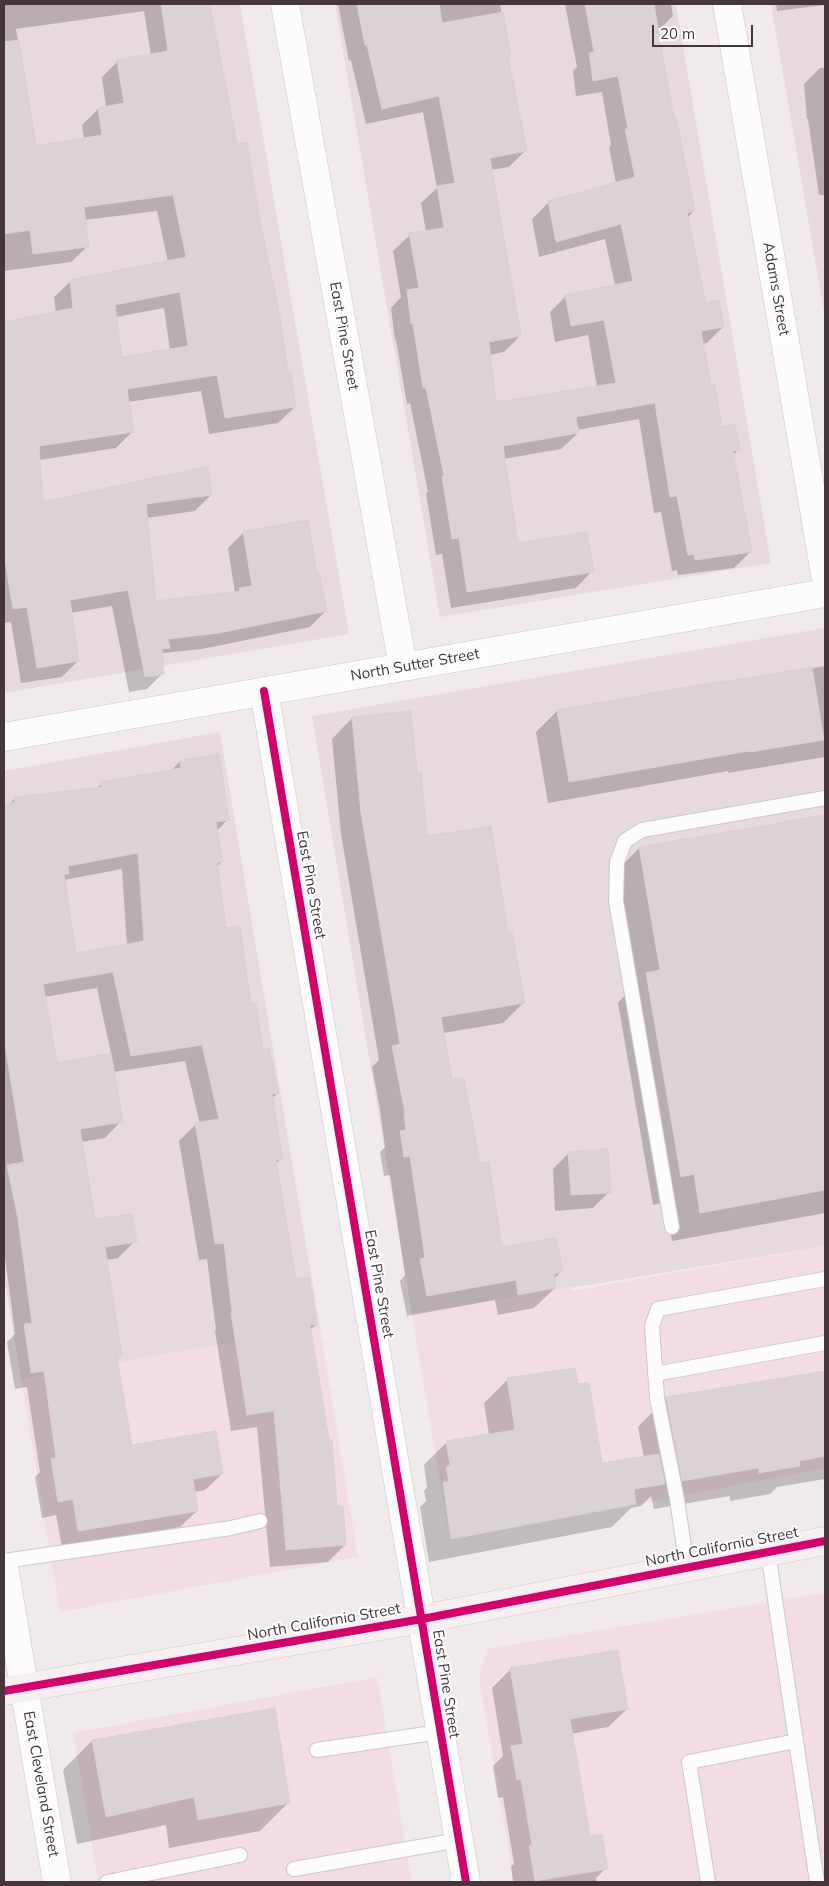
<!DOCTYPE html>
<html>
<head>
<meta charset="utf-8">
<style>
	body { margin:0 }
	#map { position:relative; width:829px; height:1886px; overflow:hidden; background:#f0eaeb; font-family:Mulish,sans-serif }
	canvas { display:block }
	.frame { position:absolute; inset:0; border:5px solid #46363b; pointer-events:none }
	.scale { position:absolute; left:652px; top:25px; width:101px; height:22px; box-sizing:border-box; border:2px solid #46363b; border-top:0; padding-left:6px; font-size:15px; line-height:18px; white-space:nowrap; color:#46363b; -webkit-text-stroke:4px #fff; paint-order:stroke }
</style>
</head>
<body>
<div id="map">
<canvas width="829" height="1886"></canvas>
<div class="frame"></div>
<div class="scale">20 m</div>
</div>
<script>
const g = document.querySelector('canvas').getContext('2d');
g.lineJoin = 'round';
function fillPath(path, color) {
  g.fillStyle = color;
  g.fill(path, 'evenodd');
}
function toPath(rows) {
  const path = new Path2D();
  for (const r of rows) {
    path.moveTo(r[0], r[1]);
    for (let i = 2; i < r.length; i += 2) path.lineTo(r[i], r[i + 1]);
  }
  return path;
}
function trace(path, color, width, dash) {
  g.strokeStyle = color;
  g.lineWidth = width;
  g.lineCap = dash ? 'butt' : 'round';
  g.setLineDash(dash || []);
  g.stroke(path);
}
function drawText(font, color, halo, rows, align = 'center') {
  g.font = font + ' Mulish,sans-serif';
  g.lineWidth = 4;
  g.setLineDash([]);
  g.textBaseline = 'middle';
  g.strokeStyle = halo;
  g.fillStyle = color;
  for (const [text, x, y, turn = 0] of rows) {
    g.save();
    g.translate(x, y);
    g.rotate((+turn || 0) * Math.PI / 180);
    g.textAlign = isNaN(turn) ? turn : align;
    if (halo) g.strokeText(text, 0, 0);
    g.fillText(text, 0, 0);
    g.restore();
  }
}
fillPath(toPath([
	[4,4,240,4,349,634,4,693],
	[335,4,676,4,771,563,440,617],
	[771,4,825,4,825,317],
	[825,628,825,1246,412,1314,312,716],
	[220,732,320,1328,21,1379,4,1276,4,771]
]), '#e6dadc');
fillPath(toPath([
	[825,1246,825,1468,450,1540,412,1314,570,1287,571,1291],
	[320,1328,358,1557,60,1612,21,1379],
	[825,1593,825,1882,514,1882,479,1676,488,1649],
	[377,1677,412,1882,98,1882,73,1733]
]), '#f2dde3');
fillPath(toPath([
	[4,4,209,4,236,145,295,407,278,423,209,434,201,391,128,402,132,432,116,448,39,460,42,503,211,495,195,511,146,518,155,603,235,593,228,548,244,532,316,574,326,611,310,627,202,649,163,653,161,655,163,673,147,689,129,692,112,606,70,613,78,661,62,677,21,683,11,622,4,623,4,323,56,313,54,297,71,281,168,262,157,211,84,220,88,246,71,262,4,271],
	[144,11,151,56,118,61,102,77,106,107,98,109,82,125,84,139,35,147,16,29],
	[164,308,170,350,120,358,116,317],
	[338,4,500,4,510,56,507,58,525,151,509,167,491,170,520,336,504,352,490,355,495,403,597,387,588,335,555,342,550,312,566,296,615,286,605,239,539,257,532,219,549,202,616,183,609,147,611,145,602,92,576,96,573,71,577,67,565,4,671,4,673,16,657,32,673,120,694,211,687,218,706,304,723,327,707,343,702,344,710,387,721,428,739,449,733,455,751,551,734,568,678,575,677,570,672,571,661,512,654,513,639,419,577,430,578,433,561,449,503,459,517,544,592,571,576,588,451,608,442,554,436,555,426,493,428,492,410,403,407,404,396,340,395,340,391,308,401,297,393,251,410,235,426,232,421,203,437,188,423,112,366,124,351,60,349,61],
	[776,4,825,4,825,5,777,11],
	[820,68,825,68,825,201,824,195,819,195,808,119,807,119,804,84],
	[825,666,825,757,728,773,728,771,548,803,536,732,557,711],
	[352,718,416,774,426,838,507,934,523,1003,503,1023,443,1033,451,1080,479,1165,501,1249,561,1272,553,1280,555,1288,534,1308,498,1315,495,1300,407,1316,400,1281,405,1275,390,1175,384,1176,380,1152,385,1147,380,1110,372,1067,379,1060,341,834,332,739],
	[180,761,228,819,217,831,222,862,216,867,225,929,250,1005,262,1051,278,1093,271,1099,281,1158,276,1164,295,1280,316,1324,310,1330,336,1507,345,1545,328,1562,270,1567,257,1427,231,1431,215,1331,216,1330,207,1259,199,1260,179,1141,196,1124,200,1124,185,1061,113,1072,121,1121,105,1138,81,1142,94,1221,135,1241,118,1258,106,1260,120,1356,116,1360,131,1447,222,1474,205,1490,194,1492,197,1511,180,1527,62,1547,56,1515,42,1518,35,1477,40,1472,27,1387,15,1389,7,1342,15,1334,4,1249,4,1170,5,1169,4,1158,4,805,9,804,15,798,96,789,102,783,171,771],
	[122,869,127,946,75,955,64,880],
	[97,988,111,1054,56,1064,44,997],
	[825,816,825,1213,672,1241,665,1202,653,1205,618,1003,630,990,611,877,639,848],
	[569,1153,609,1192,593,1208,555,1211,553,1169],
	[574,1369,577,1386,601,1464,644,1458,638,1427,666,1398,825,1372,825,1479,777,1487,770,1494,730,1501,730,1496,654,1509,651,1496,641,1506,631,1508,612,1527,429,1562,420,1507,426,1501,424,1491,427,1487,424,1465,447,1442,489,1435,484,1403,507,1380],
	[511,1669,627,1709,608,1727,571,1734,589,1837,606,1868,596,1878,597,1882,513,1882,511,1866,514,1864,503,1797,498,1798,493,1766,503,1756,492,1688],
	[274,1710,288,1803,260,1831,169,1848,166,1825,77,1844,63,1770,92,1741]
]), '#0003');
const building = toPath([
	[161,4,210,4,237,144,247,142,261,226,280,316,288,373,291,372,296,407,225,418,217,375,127,389,134,432,39,446,43,502,208,466,212,495,146,504,156,601,240,591,239,588,252,586,243,531,308,520,317,573,319,573,327,611,219,633,168,639,170,648,162,649,164,674,145,677,128,590,70,600,79,661,37,668,27,607,13,609,4,554,4,322,73,308,70,280,186,257,173,195,84,207,89,247,33,254,30,230,4,234,4,42,19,40,36,146,102,135,98,108,124,103,117,60,168,51,161,4],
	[180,292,188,346,122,357,115,305,180,292],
	[357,4,439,4,442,23,503,12,511,56,508,57,527,151,490,158,521,336,489,342,496,402,616,383,604,320,571,326,565,295,633,281,621,224,556,242,548,201,635,177,625,129,628,129,618,76,593,81,589,53,594,52,585,4,654,4,674,119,676,118,695,211,687,213,706,303,719,300,724,327,701,331,711,385,715,384,722,427,735,424,740,450,733,451,752,552,695,560,694,554,688,555,677,496,670,497,655,403,576,417,579,433,503,446,518,543,587,532,594,572,467,592,459,538,452,539,442,476,444,476,426,388,423,388,413,324,411,324,407,290,419,288,409,233,444,228,437,186,455,183,439,96,382,109,367,45,365,45,357,4],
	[812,667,824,740,750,752,749,751,569,782,557,710,722,681,722,682,812,667],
	[411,711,417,773,421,772,427,836,491,826,508,933,512,932,525,1003,441,1017,452,1079,464,1078,480,1163,489,1162,502,1247,556,1238,563,1272,554,1274,556,1288,518,1295,516,1280,427,1296,420,1259,425,1258,410,1156,404,1157,400,1131,406,1130,404,1114,405,1113,392,1046,400,1044,361,813,352,717,411,711],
	[219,754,229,820,216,822,223,862,217,863,226,928,240,926,251,1004,256,1003,263,1049,269,1048,279,1093,272,1094,283,1159,276,1160,296,1279,309,1277,317,1324,310,1325,329,1440,332,1440,337,1506,343,1506,346,1545,286,1550,274,1411,247,1415,231,1313,232,1313,224,1243,215,1244,208,1198,195,1123,219,1119,202,1045,131,1056,113,972,43,984,57,1063,111,1053,123,1122,80,1129,95,1219,132,1214,137,1242,105,1247,122,1356,117,1357,132,1445,216,1431,223,1474,193,1479,198,1511,78,1531,73,1499,58,1502,51,1459,56,1458,44,1371,31,1373,24,1324,32,1323,18,1219,7,1165,24,1162,4,1039,4,804,15,802,14,797,102,787,101,782,181,768,180,760,219,754],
	[138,853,144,941,76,953,64,874,69,874,68,866,138,853],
	[825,815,825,1190,700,1213,694,1174,681,1177,646,973,660,970,639,847,825,815],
	[608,1149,611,1193,571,1195,568,1152,608,1149],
	[575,1368,578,1384,589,1383,602,1463,659,1454,665,1484,634,1489,636,1504,451,1539,443,1482,449,1482,446,1467,450,1465,446,1441,515,1430,507,1378,575,1368],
	[825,1371,825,1456,799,1461,800,1466,759,1473,758,1468,682,1481,666,1397,825,1371],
	[618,1650,628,1709,570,1719,590,1836,602,1834,608,1869,535,1881,529,1846,532,1846,521,1779,517,1780,511,1746,523,1744,510,1668,618,1650],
	[275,1708,290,1803,198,1820,194,1797,106,1817,92,1740,275,1708]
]);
fillPath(building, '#dad2d4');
trace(building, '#d8d0d2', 1);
const lane = toPath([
	[672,1227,616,901,617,862,625,841,642,830,825,798],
	[655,1374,825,1343],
	[4,1561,231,1528,260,1521],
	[687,1568,677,1499,657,1398,652,1326,658,1309,825,1279],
	[796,1741,817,1882],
	[317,1750,440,1732],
	[294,1869,459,1840],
	[107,1882,240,1855],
	[708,1882,689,1762,796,1741,768,1552]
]);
const street = toPath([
	[285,4,403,667],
	[727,4,825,574],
	[264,691,466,1882],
	[4,737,825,593],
	[4,1567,57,1882]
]);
const secondary = toPath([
	[4,1691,422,1619,825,1541]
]);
trace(lane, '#cec7c9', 16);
trace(street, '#cec7c9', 29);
trace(secondary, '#d5c7c9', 29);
trace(lane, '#fdfcfc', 14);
trace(street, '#fdfcfc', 28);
trace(secondary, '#f6eff0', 28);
trace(toPath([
	[264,691,466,1882],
	[4,1691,422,1619,825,1541]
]), '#d6006c', 8);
drawText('15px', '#46363b', '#fff', [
	["Adams Street",776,289,80],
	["East Pine Street",344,336,80],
	["North Sutter Street",415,665,-10],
	["East Pine Street",311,885,80],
	["East Pine Street",379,1284,80],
	["North California Street",722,1547,-11],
	["North California Street",324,1622,-10],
	["East Pine Street",446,1684,81],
	["East Cleveland Street",41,1784,80]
]);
</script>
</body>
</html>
